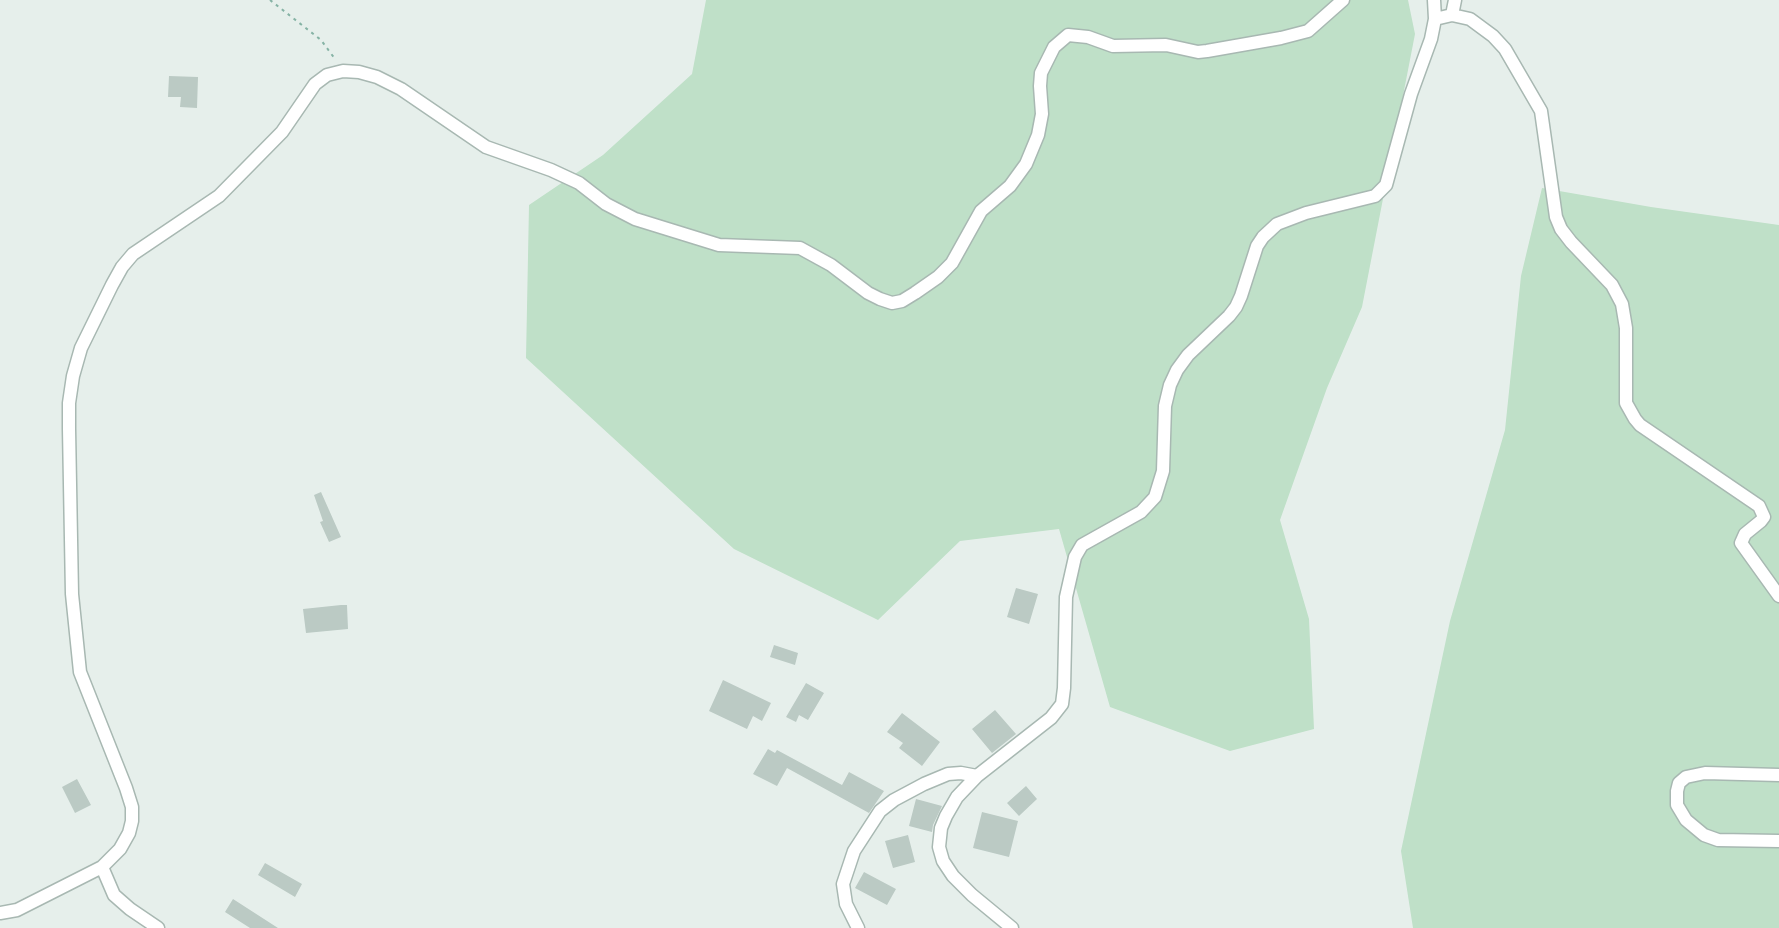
<!DOCTYPE html>
<html>
<head>
<meta charset="utf-8">
<style>
	body { margin:0 }
	canvas { display:block; background:#e6efeb }
</style>
</head>
<body>
<canvas width="1779" height="928"></canvas>
<script>
const g = document.querySelector('canvas').getContext('2d');
g.lineJoin = 'round';
function fillPath(path, color) {
  g.fillStyle = color;
  g.fill(path, 'evenodd');
}
function toPath(rows) {
  const path = new Path2D();
  for (const r of rows) {
    path.moveTo(r[0], r[1]);
    for (let i = 2; i < r.length; i += 2) path.lineTo(r[i], r[i + 1]);
  }
  return path;
}
function trace(path, color, width, dash) {
  g.strokeStyle = color;
  g.lineWidth = width;
  g.lineCap = dash ? 'butt' : 'round';
  g.setLineDash(dash || []);
  g.stroke(path);
}
fillPath(toPath([
	[706,0,1408,0,1415,34,1362,307,1327,388,1280,520,1309,619,1314,729,1230,751,1110,707,1059,529,960,541,878,620,734,549,526,358,529,205,603,155,692,74],
	[1542,188,1651,207,1779,225,1779,928,1413,928,1401,851,1450,621,1505,430,1521,276]
]), '#bfe0c8');
fillPath(toPath([
	[169,76,198,77,197,108,180,107,181,97,168,97],
	[321,492,341,537,329,542,320,522,323,521,314,495],
	[1016,588,1038,594,1029,624,1007,617],
	[341,605,347,605,348,629,306,633,303,609],
	[774,645,798,653,795,665,770,657],
	[723,680,771,703,762,721,753,716,747,729,709,711],
	[806,683,824,693,808,720,799,715,796,722,786,717],
	[995,710,1016,734,992,753,972,729],
	[902,713,940,742,922,766,899,748,903,743,887,732],
	[768,749,775,753,777,750,842,785,849,772,884,791,869,813,787,768,777,786,753,774],
	[77,779,91,805,75,813,62,787],
	[1026,786,1037,799,1019,816,1007,803],
	[916,799,942,806,933,825,932,832,909,826],
	[982,812,1018,821,1009,857,973,848],
	[908,835,915,862,893,868,885,841],
	[265,863,302,884,295,897,258,875],
	[864,872,896,889,887,905,855,888],
	[233,899,278,928,250,928,225,912]
]), '#bbcac4');
const minor = toPath([
	[1452,15,1455,0],
	[1435,19,1452,15,1470,19,1493,36,1505,49,1541,111,1556,217,1561,229,1571,242,1612,285,1622,304,1626,328,1626,403,1635,419,1640,425,1759,506,1764,517,1761,521,1745,534,1741,543,1779,596],
	[1779,775,1705,773,1686,777,1679,783,1677,791,1677,805,1686,820,1704,835,1718,840,1779,841],
	[102,867,114,895,130,909,158,928],
	[0,913,17,910,102,867,120,849,129,833,132,821,132,807,126,788,80,672,72,594,69,429,69,403,73,376,81,348,112,285,122,267,133,254,219,196,282,132,315,84,327,75,343,71,359,72,377,77,401,89,486,147,551,170,579,183,606,204,635,219,719,245,800,248,831,265,868,293,880,299,892,303,902,301,915,293,938,277,952,263,981,211,1010,186,1026,164,1038,135,1042,114,1040,86,1041,73,1054,47,1068,35,1088,37,1113,46,1166,45,1198,52,1207,51,1281,38,1308,31,1343,0],
	[858,928,846,904,843,884,854,851,880,811,894,800,924,784,948,774,961,773,977,776],
	[1012,928,972,895,953,876,943,861,939,847,941,828,946,816,957,797,977,776,1051,718,1062,704,1064,688,1066,597,1075,557,1082,545,1141,512,1155,497,1163,471,1165,406,1170,385,1177,370,1188,355,1229,316,1236,307,1241,296,1257,246,1263,237,1277,224,1306,213,1375,196,1386,185,1411,94,1431,39,1435,19,1434,0]
]);
trace(minor, '#a8b8b2', 15);
trace(toPath([
	[270,0,321,40,335,59]
]), '#86b3a5', 2, [3, 4.5]);
trace(minor, '#fff', 12);
</script>
</body>
</html>
